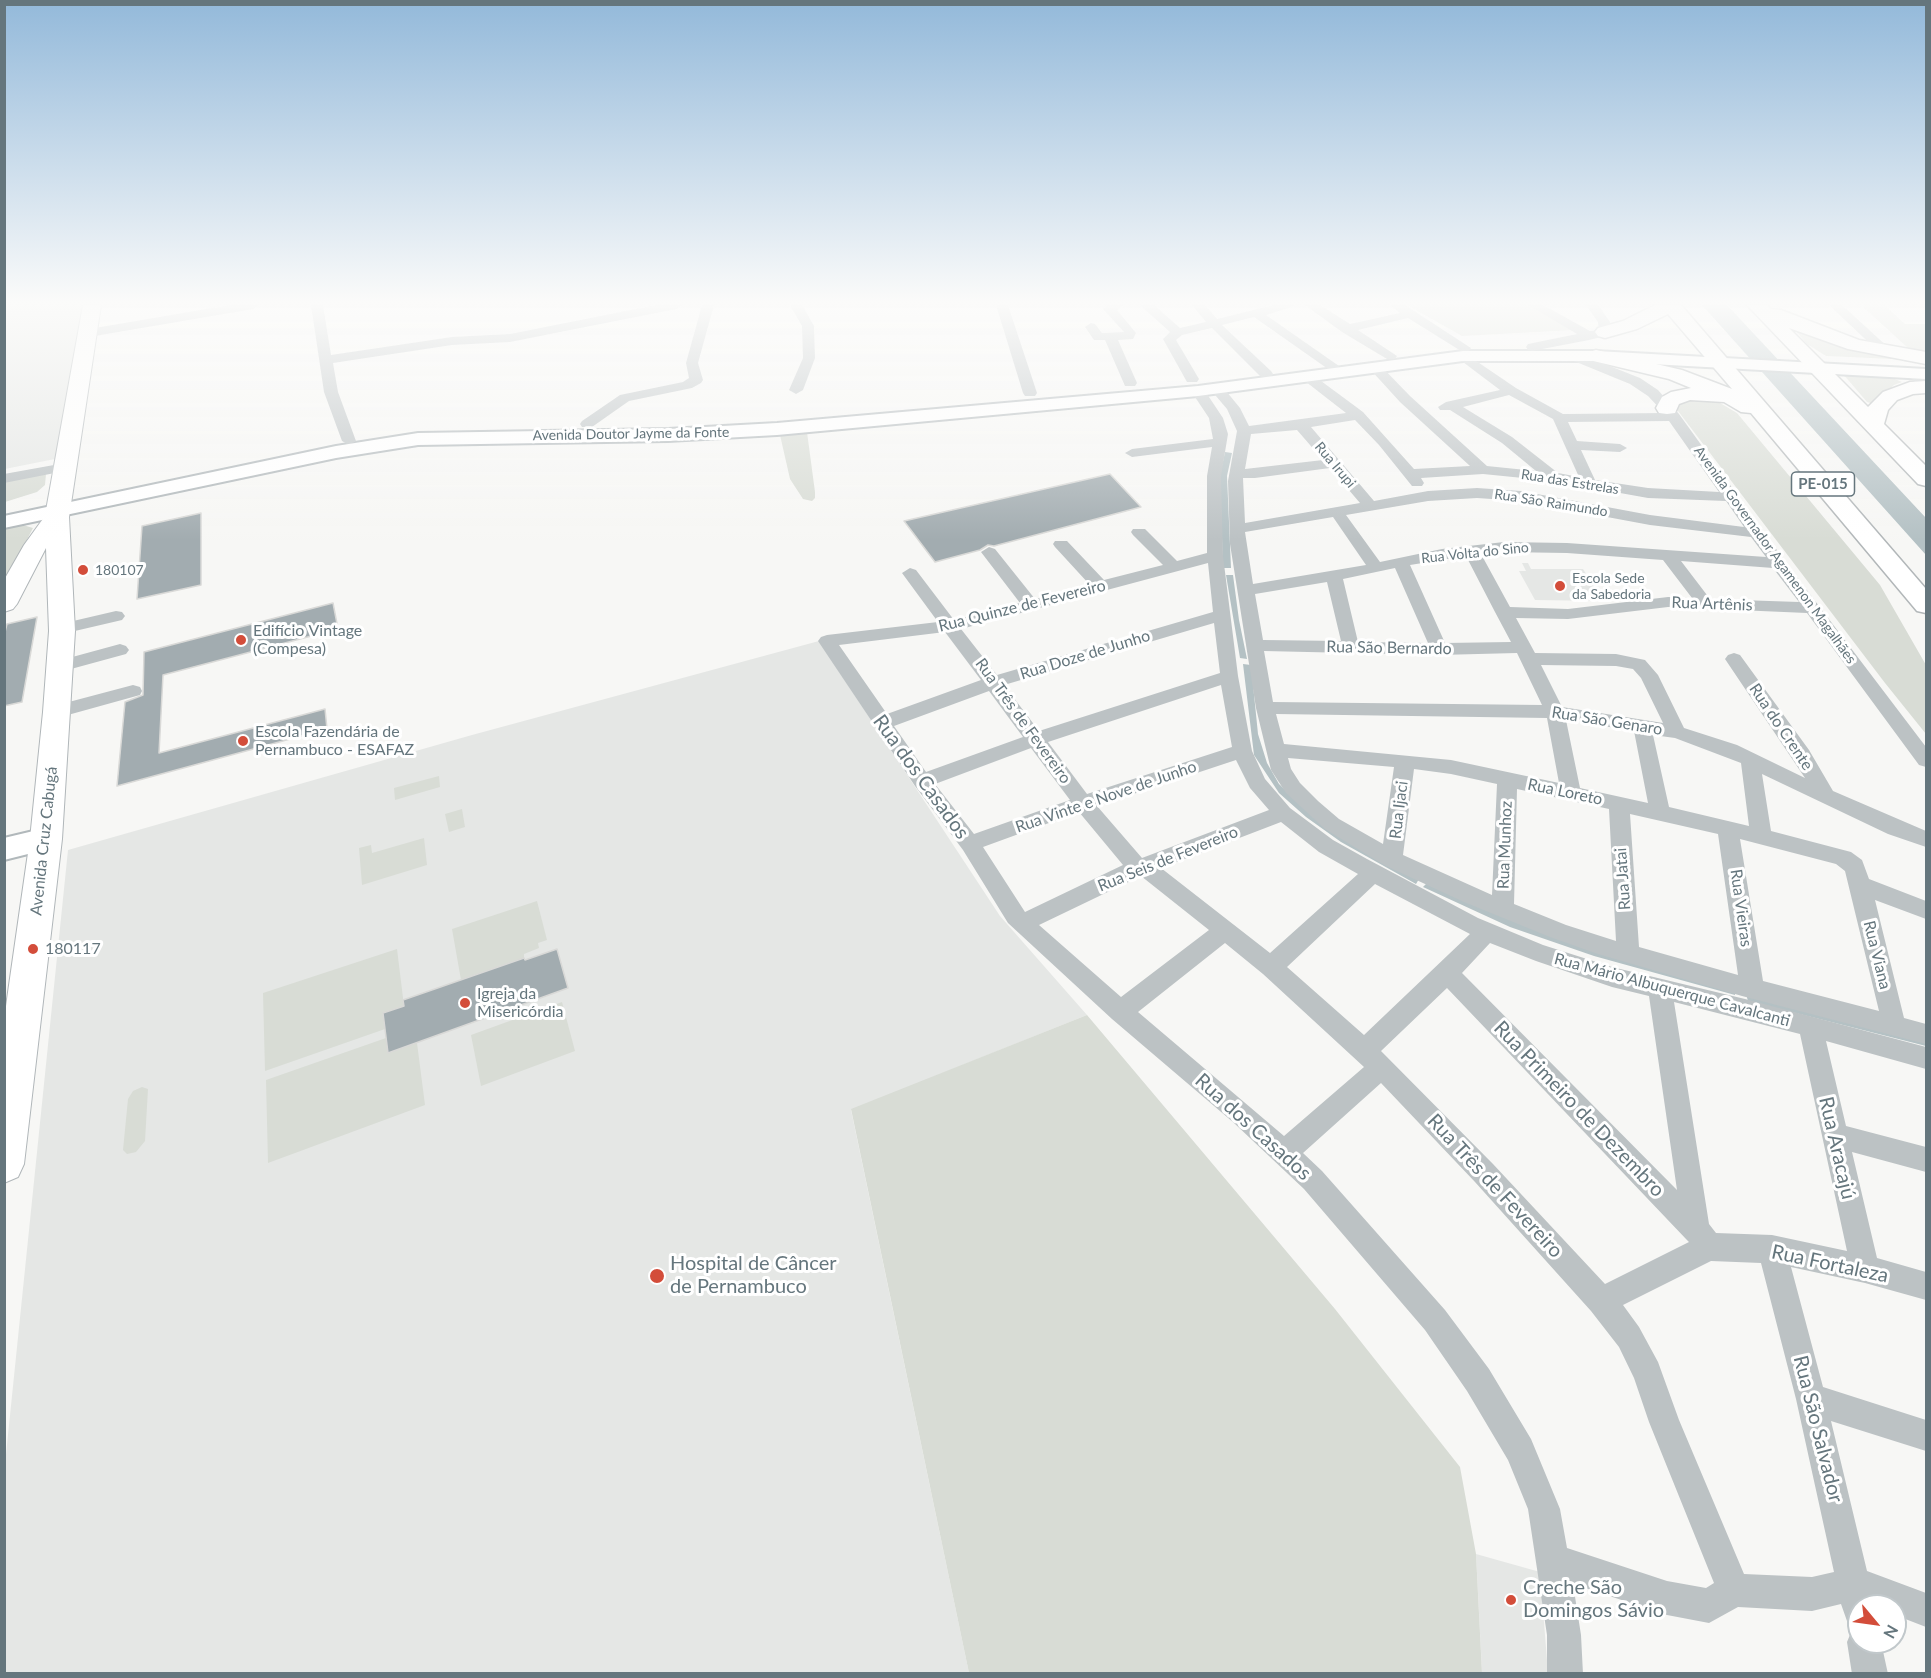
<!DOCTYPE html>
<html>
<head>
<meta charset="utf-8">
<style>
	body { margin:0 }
	#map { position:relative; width:1931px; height:1678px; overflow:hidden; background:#f7f7f5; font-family:Lato,sans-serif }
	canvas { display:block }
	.frame { position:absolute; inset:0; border:6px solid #65767d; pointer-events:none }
	.north { position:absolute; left:1847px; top:1594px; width:60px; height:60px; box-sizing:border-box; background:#fff; border:2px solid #c1c8cb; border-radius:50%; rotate:119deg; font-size:16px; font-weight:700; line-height:24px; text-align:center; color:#65767d }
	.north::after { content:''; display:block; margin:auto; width:21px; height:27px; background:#d34d3a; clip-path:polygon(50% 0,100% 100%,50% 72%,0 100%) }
</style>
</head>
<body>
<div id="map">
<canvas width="1931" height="1678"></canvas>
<div class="frame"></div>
<div class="north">N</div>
</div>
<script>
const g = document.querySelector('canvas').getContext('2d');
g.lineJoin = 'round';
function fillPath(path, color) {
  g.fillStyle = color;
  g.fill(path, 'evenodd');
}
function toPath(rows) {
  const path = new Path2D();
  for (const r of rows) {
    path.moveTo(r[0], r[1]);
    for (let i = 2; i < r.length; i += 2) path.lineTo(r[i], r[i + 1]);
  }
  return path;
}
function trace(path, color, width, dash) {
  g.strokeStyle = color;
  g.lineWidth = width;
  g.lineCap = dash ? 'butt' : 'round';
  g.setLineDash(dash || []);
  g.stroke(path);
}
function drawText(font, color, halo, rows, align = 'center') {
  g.font = font + ' Lato,sans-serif';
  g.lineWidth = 6;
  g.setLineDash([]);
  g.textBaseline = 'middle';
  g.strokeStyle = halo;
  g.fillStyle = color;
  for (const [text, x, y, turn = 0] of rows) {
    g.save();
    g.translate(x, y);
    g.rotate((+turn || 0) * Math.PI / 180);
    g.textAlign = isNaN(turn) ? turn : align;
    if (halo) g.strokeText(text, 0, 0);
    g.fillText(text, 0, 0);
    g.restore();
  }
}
fillPath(toPath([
	[5,305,83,305,55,459,5,469],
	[1522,563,1528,563,1531,569,1583,569,1603,601,1535,600,1519,571,1526,571],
	[819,641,1000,916,1087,1015,851,1110,969,1673,5,1674,5,1464,68,850,472,735],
	[1476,1554,1540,1572,1548,1673,1482,1672]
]), '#e5e7e5');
fillPath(toPath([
	[1407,305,1530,305,1576,330,1462,336],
	[1861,305,1884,305,1905,324,1926,324,1926,351,1909,349],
	[1794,329,1913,360,1826,356,1807,344],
	[1843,374,1890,377,1902,382,1894,385,1873,404,1867,402],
	[1691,398,1715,400,1737,413,1880,585,1926,665,1926,734,1885,683,1678,411,1676,407,1678,403],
	[807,432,815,492,815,498,812,501,803,499,790,479,780,435],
	[46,474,45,485,37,492,5,502,5,478],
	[23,525,33,528,5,582,5,528],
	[439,776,440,787,395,800,394,788],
	[462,809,465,827,449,832,445,814],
	[424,838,427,865,362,885,359,848,371,845,372,853],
	[537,901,547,940,538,943,539,948,524,954,524,958,461,980,452,929],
	[397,949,404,1006,383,1013,385,1029,265,1071,263,993],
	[562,1002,575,1051,481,1086,471,1035],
	[1087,1015,1335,1309,1460,1467,1476,1554,1482,1673,969,1673,851,1109],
	[386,1038,388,1052,417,1043,425,1105,268,1163,266,1080],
	[142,1087,148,1089,145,1141,136,1152,127,1154,123,1150,128,1099,133,1091]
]), '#d8dcd5');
fillPath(toPath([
	[1702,305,1727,305,1926,518,1926,555],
	[1225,452,1232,453,1227,476,1231,568,1223,568,1220,475],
	[1226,575,1233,575,1239,620,1247,659,1240,658],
	[1243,664,1251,665,1258,734,1267,763,1279,784,1305,809,1419,879,1416,884,1341,842,1306,817,1279,793,1254,755],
	[1427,883,1735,989,1735,995,1594,956,1510,927,1423,887],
	[1746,994,1926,1039,1926,1046,1748,1001]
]), '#b4c1c4');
const building = toPath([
	[1110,474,1141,507,994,546,988,545,980,550,935,562,904,521,1110,474],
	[201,513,201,585,137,599,142,526,201,513],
	[333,603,338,629,163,675,159,753,325,709,327,729,117,786,125,702,143,695,144,652,333,603],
	[37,617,22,702,4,706,4,636,7,624,37,617],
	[557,949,568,988,388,1053,383,1013,404,1006,403,1000,524,958,525,960,557,949]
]);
fillPath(building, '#a2acb0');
trace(building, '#d9d9d7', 1.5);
const secondary = toPath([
	[1463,351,1596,351,1926,369,1926,379,1596,361,1463,361,1198,396,777,435,668,441,418,445,336,458,4,528,4,516,336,446,418,433,668,429,777,423,1198,386,1463,351],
	[46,828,56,831,60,839,56,847,4,860,4,838,46,828]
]);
const primary = toPath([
	[83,305,101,305,69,517,75,631,62,839,24,1164,18,1177,4,1183,4,1020,30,839,43,712,49,631,46,548,17,604,13,609,4,612,4,580,24,545,45,516,83,305]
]);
const trunk = toPath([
	[1655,305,1681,305,1926,589,1926,613,1917,611,1751,413,1741,412,1724,402,1690,400,1679,404,1675,413,1667,414,1659,413,1656,408,1662,397,1671,392,1691,388,1669,379,1589,360,1586,356,1589,352,1596,350,1682,370,1732,389,1668,314,1637,329,1612,336,1605,338,1598,336,1595,332,1598,328,1623,321,1655,305],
	[1747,305,1767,305,1771,309,1781,310,1859,340,1926,352,1926,364,1848,349,1789,328,1868,407,1883,392,1910,382,1926,381,1926,393,1913,394,1897,400,1888,410,1884,424,1926,466,1926,486,1918,484,1747,305]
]);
trace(secondary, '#b1b8bb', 4);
trace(primary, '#b0b6b9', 2);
trace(trunk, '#b2b7b9', 3);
fillPath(toPath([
	[230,305,259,305,253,309,89,337,83,333,89,329,230,305],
	[311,305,323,305,331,355,452,337,510,334,656,305,682,305,676,309,510,342,452,345,333,363,338,392,356,441,349,445,342,441,324,392,311,305],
	[702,305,714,305,698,363,703,380,701,383,692,388,629,401,592,427,582,427,580,424,582,421,620,395,683,382,689,378,686,363,702,305],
	[790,305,802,305,814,326,815,358,803,390,796,394,789,390,803,358,802,326,790,305],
	[996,305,1008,305,1037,393,1035,396,1025,396,1023,393,996,305],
	[1107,305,1124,305,1117,310,1136,333,1133,339,1118,340,1137,383,1135,386,1125,386,1105,340,1094,340,1085,327,1091,323,1095,324,1102,333,1124,332,1103,309,1107,305],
	[1140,305,1154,305,1180,328,1206,322,1192,305,1205,305,1217,319,1274,305,1297,305,1266,315,1339,366,1338,369,1328,369,1254,317,1222,325,1271,371,1273,374,1271,377,1261,377,1212,328,1182,335,1176,340,1199,379,1197,382,1187,382,1163,339,1170,332,1140,305],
	[1305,305,1320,305,1350,324,1400,313,1390,305,1405,305,1471,348,1469,351,1461,351,1408,318,1358,330,1397,356,1395,359,1387,359,1342,332,1305,305],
	[1528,305,1543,305,1590,331,1599,330,1598,322,1586,305,1598,305,1610,322,1611,332,1609,335,1589,340,1532,351,1528,350,1526,347,1528,344,1577,334,1528,305],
	[1829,305,1842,305,1890,349,1892,352,1890,355,1882,355,1829,305],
	[1463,352,1516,388,1563,414,1664,413,1648,396,1630,384,1569,359,1567,356,1569,353,1577,353,1640,378,1658,390,1679,414,1784,560,1926,747,1926,767,1919,765,1807,613,1668,607,1568,619,1516,618,1535,653,1616,654,1645,660,1658,675,1684,728,1737,745,1805,778,1725,659,1728,655,1734,653,1740,655,1809,750,1833,791,1926,831,1926,847,1888,834,1762,774,1771,831,1851,852,1862,860,1869,879,1926,901,1926,919,1875,900,1904,1018,1926,1024,1926,1044,1742,996,1598,954,1550,937,1464,902,1384,865,1325,829,1286,793,1271,770,1256,708,1230,544,1228,481,1237,431,1227,409,1210,389,1212,386,1222,386,1240,408,1249,426,1346,413,1301,378,1303,375,1313,375,1363,412,1414,469,1470,466,1400,402,1369,368,1370,365,1380,365,1410,396,1487,466,1536,471,1502,443,1450,410,1440,410,1438,407,1446,402,1500,390,1459,359,1457,356,1463,352],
	[1509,395,1553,419,1579,477,1558,473,1512,437,1463,407,1509,395],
	[1355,420,1379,445,1412,486,1422,486,1424,483,1421,478,1483,474,1553,481,1648,498,1726,501,1744,527,1650,515,1521,491,1477,488,1428,491,1374,501,1311,427,1355,420],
	[1669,421,1719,492,1648,488,1595,480,1581,450,1620,452,1627,448,1620,444,1577,441,1568,422,1669,421],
	[1297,430,1323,460,1245,469,1251,434,1297,430],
	[1330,468,1360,503,1245,523,1243,478,1255,478,1330,468],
	[1477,498,1521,501,1650,525,1751,537,1766,557,1567,543,1504,542,1442,549,1380,562,1346,515,1428,501,1477,498],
	[1333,517,1366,565,1253,584,1245,532,1333,517],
	[1504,552,1567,553,1663,560,1692,598,1668,597,1568,609,1510,607,1481,554,1504,552],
	[1466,556,1495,612,1511,642,1445,643,1410,565,1466,556],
	[1681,561,1773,568,1799,602,1710,599,1681,561],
	[1395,568,1428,643,1358,642,1343,579,1395,568],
	[1327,582,1341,641,1263,640,1255,594,1327,582],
	[1264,651,1439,655,1517,653,1542,705,1273,702,1264,651],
	[1541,665,1616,666,1633,669,1641,678,1663,723,1562,707,1541,665],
	[1276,714,1547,718,1559,783,1451,760,1284,744,1276,714],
	[1566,720,1634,731,1648,803,1580,788,1566,720],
	[1653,735,1675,738,1741,763,1749,826,1669,807,1653,735],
	[1288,758,1394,767,1383,844,1339,819,1318,801,1300,783,1291,769,1288,758],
	[1414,769,1451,774,1497,784,1492,895,1403,855,1414,769],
	[1517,789,1609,809,1616,941,1566,925,1514,904,1517,789],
	[1630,814,1718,834,1738,975,1639,947,1630,814],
	[1740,839,1836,864,1845,871,1879,1011,1763,981,1740,839],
	[1913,369,1926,378,1926,389,1921,388,1906,373,1913,369],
	[1198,387,1203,388,1223,418,1228,434,1221,476,1223,556,1238,676,1252,751,1265,779,1290,808,1333,840,1367,859,1478,918,1543,945,1612,967,1745,999,1926,1047,1926,1069,1826,1041,1846,1126,1926,1147,1926,1172,1852,1152,1877,1258,1926,1272,1926,1300,1865,1283,1791,1267,1823,1387,1926,1420,1926,1451,1831,1421,1867,1571,1926,1593,1926,1627,1895,1615,1895,1606,1859,1606,1859,1626,1847,1621,1841,1604,1812,1611,1738,1607,1709,1623,1667,1615,1573,1584,1581,1635,1583,1674,1547,1674,1547,1635,1528,1509,1508,1460,1467,1391,1425,1330,1304,1189,1234,1123,1112,1019,1008,923,963,850,915,786,818,641,821,637,827,635,938,622,902,573,910,568,916,570,954,620,1020,603,981,552,989,547,995,549,1035,599,1089,584,1055,547,1053,544,1055,541,1067,541,1104,580,1163,565,1133,535,1131,532,1133,529,1145,529,1177,561,1207,553,1207,476,1212,447,1132,457,1125,453,1132,449,1213,439,1209,418,1191,391,1198,387],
	[1208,563,1213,612,997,675,961,629,1208,563],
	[1214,623,1220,673,1039,731,1004,685,1214,623],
	[945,632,981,680,887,714,839,645,945,632],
	[1221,685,1232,747,1087,794,1048,742,1221,685],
	[989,691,1023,737,926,772,894,726,989,691],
	[1031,748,1070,800,974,834,935,784,1031,748],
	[1236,760,1250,788,1269,810,1142,858,1097,806,1236,760],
	[1079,812,1123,865,1025,912,983,847,1079,812],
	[1281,822,1319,852,1358,874,1270,953,1161,868,1281,822],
	[1141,876,1209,930,1121,997,1039,925,1141,876],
	[1375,884,1470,934,1364,1035,1287,967,1375,884],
	[1225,943,1263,974,1364,1067,1284,1136,1138,1012,1225,943],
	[1490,943,1536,961,1612,987,1649,996,1677,1190,1462,973,1490,943],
	[1447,988,1686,1239,1689,1242,1605,1284,1493,1164,1381,1051,1447,988],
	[1674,1002,1800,1034,1847,1251,1772,1235,1716,1233,1709,1224,1674,1002],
	[1381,1083,1475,1182,1591,1311,1619,1347,1634,1378,1649,1422,1714,1583,1706,1588,1667,1581,1567,1548,1560,1509,1531,1439,1489,1369,1445,1310,1322,1171,1303,1153,1381,1083],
	[1711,1261,1761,1263,1796,1399,1834,1572,1812,1577,1744,1574,1679,1420,1658,1362,1639,1327,1623,1305,1711,1261],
	[65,463,72,467,70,470,4,483,4,474,65,463],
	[116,611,122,612,125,616,122,620,62,634,56,633,53,629,56,625,116,611],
	[120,644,126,646,129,650,126,654,60,672,54,670,51,666,54,662,120,644],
	[133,685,140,687,142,691,140,695,57,718,50,717,48,712,50,707,133,685],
	[1859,1627,1859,1642,1881,1642,1888,1674,1852,1674,1847,1642,1852,1630,1859,1627]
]), '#bcc2c4');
fillPath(secondary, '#fff');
fillPath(primary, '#fff');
fillPath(trunk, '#fff');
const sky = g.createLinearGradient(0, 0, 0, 540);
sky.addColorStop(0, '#93b9da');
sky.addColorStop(0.56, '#fbfbfa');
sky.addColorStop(1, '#fbfbfa00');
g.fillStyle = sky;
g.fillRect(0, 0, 1931, 540);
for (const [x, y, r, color] of [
	[83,570,6,"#d34d3a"],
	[1560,586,6,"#d34d3a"],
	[241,640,6,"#d34d3a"],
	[243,741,6,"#d34d3a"],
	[33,949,6,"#d34d3a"],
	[465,1003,6,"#d34d3a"],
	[657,1276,8,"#d34d3a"],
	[1511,1600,6,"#d34d3a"]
]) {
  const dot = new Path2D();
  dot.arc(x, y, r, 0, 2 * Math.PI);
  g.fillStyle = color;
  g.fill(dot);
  trace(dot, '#fff', 2);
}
drawText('14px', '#65767d', '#fff', [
	["Avenida Doutor Jayme da Fonte",631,434,-1],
	["Rua Irupi",1335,465,50],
	["Rua das Estrelas",1570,482,9],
	["Rua São Raimundo",1551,503,9],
	["Rua Volta do Sino",1475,553,-6],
	["Avenida Governador Agamenon Magalhães",1775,555,54]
]);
drawText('14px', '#65767d', '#fff', [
	["180107",95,570],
	["Escola Sede",1572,578],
	["da Sabedoria",1572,594]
], 'left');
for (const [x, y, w] of [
	[1823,484,63]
]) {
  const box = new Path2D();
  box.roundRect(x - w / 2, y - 12, w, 24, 4.5);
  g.fillStyle = '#fff';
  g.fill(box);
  trace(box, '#65767d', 1.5);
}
drawText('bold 15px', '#65767d', null, [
	["PE-015",1823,484]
]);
drawText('16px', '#65767d', '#fff', [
	["Rua Artênis",1712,604,2],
	["Rua Quinze de Fevereiro",1022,606,-14],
	["Rua São Bernardo",1389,648,1],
	["Rua Doze de Junho",1085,655,-17],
	["Rua Três de Fevereiro",1023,721,54],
	["Rua São Genaro",1607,721,9],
	["Rua do Crente",1781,727,56],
	["Rua Loreto",1565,792,12],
	["Rua Vinte e Nove de Junho",1106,797,-19],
	["Rua Ijaci",1399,810,-83],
	["Avenida Cruz Cabugá",44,841,-84],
	["Rua Munhoz",1505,845,-88],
	["Rua Seis de Fevereiro",1168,859,-22],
	["Rua Jatai",1623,879,-94],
	["Rua Vieiras",1741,908,82],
	["Rua Viana",1877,955,76],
	["Rua Mário Albuquerque Cavalcanti",1672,990,15]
]);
drawText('16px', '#65767d', '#fff', [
	["Edifício Vintage",253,631],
	["(Compesa)",253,649],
	["Escola Fazendária de",255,732],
	["Pernambuco - ESAFAZ",255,750],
	["180117",45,949],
	["Igreja da",477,994],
	["Misericórdia",477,1012]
], 'left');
drawText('20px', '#65767d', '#fff', [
	["Rua dos Casados",921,777,54],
	["Rua Primeiro de Dezembro",1579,1109,46],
	["Rua dos Casados",1253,1127,42],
	["Rua Aracajú",1837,1148,77],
	["Rua Três de Fevereiro",1495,1186,47],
	["Rua Fortaleza",1830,1264,12],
	["Rua São Salvador",1818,1429,76]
]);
drawText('20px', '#65767d', '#fff', [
	["Hospital de Câncer",670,1264],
	["de Pernambuco",670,1287],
	["Creche São",1523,1588],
	["Domingos Sávio",1523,1611]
], 'left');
</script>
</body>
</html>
